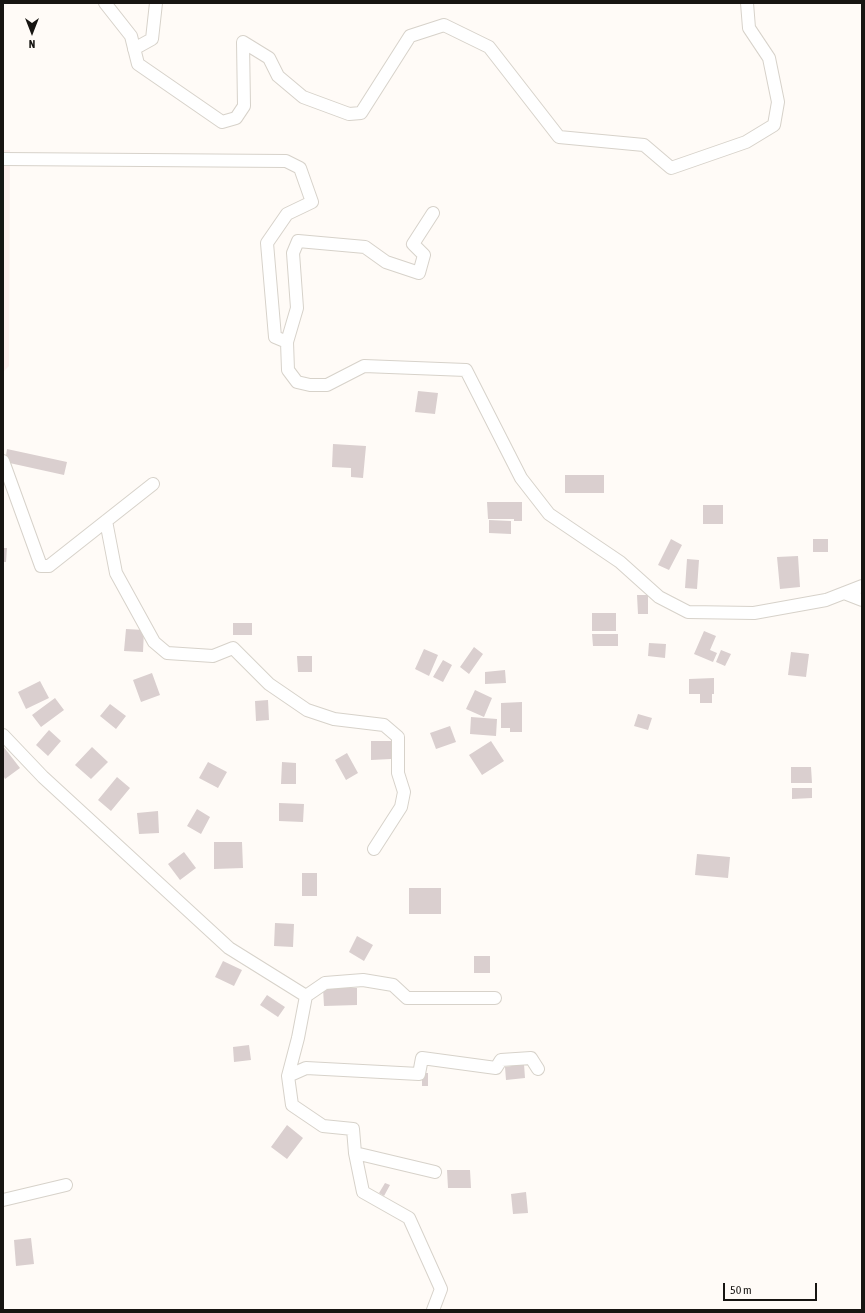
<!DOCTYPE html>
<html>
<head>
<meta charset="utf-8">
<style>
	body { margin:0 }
	#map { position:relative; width:865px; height:1313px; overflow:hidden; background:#fffbf7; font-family:"Asap Condensed",sans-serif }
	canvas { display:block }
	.frame { position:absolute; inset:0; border:4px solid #171512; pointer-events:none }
	.north { position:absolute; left:12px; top:12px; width:40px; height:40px; -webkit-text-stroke:3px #fffbf7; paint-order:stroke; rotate:180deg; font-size:11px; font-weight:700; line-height:16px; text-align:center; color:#171512 }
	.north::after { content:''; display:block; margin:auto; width:14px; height:18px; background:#171512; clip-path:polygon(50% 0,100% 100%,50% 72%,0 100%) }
	.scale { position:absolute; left:723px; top:1283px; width:94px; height:18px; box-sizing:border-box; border:2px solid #171512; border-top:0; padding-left:5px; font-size:12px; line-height:14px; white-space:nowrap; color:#171512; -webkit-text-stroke:3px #fffbf7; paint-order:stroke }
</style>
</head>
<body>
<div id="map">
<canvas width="865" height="1313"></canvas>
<div class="frame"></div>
<div class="north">N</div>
<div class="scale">50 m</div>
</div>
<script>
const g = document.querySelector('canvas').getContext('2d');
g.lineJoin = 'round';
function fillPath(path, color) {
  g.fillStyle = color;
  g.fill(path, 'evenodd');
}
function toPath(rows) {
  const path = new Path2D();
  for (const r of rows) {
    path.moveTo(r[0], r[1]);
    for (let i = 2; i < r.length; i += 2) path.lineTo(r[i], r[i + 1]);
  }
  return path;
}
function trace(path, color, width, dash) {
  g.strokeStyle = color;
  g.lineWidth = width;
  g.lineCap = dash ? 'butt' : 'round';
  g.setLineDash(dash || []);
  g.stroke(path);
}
fillPath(toPath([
	[3,150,10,150,9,366,3,372]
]), '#feeeeb');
fillPath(toPath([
	[418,391,438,393,435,414,415,412],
	[333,444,366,446,363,478,351,477,351,468,332,467],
	[7,449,67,462,64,475,5,462],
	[565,475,604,475,604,493,565,493],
	[487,502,522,502,522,521,514,521,514,519,488,519],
	[703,505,723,505,723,524,703,524],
	[489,520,511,521,511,534,489,533],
	[671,539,682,545,669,570,658,565],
	[813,539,828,539,828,552,813,552],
	[3,548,7,548,6,562,3,562],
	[798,556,800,587,780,589,777,557],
	[687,559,699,560,697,589,685,588],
	[637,595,648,595,648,614,638,614],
	[592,613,616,613,616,631,592,631],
	[233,623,252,623,252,635,233,635],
	[126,629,144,630,143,652,124,651],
	[704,631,716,636,710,650,717,653,713,662,694,654],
	[592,634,618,634,618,646,593,646],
	[649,643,666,644,665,658,648,656],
	[474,647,483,654,469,674,460,667],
	[424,649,438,655,429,676,415,669],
	[721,650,731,654,725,666,716,662],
	[791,652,809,654,806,677,788,675],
	[297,656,312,656,312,672,298,672],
	[443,660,452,665,443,682,433,677],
	[505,670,506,683,485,684,485,672],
	[152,673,160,695,141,702,133,680],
	[714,678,714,694,712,694,712,703,700,703,700,694,689,694,689,679],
	[40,681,49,698,26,709,18,692],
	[475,690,492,698,484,717,466,709],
	[55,698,64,710,41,727,32,715],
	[268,700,269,720,256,721,255,701],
	[522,702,522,732,510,732,510,728,501,728,501,703],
	[110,704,126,716,116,729,100,716],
	[638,714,652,718,648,730,634,726],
	[471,717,497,719,496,736,470,734],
	[450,726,456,742,436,749,430,733],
	[49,730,61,741,48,756,36,745],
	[371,741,391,741,391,759,371,760],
	[491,741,504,761,482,775,469,755],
	[3,746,20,768,5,779,3,775],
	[92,747,108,762,91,779,75,765],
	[347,753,358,773,346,780,335,760],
	[208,762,227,772,218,788,199,778],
	[282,762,296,763,296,784,281,784],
	[791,767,811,767,812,783,791,783],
	[117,777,130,788,111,811,98,800],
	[792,788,812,788,812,798,792,799],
	[279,803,304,804,303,822,279,821],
	[197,809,210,817,201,834,187,826],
	[158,811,159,833,139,834,137,813],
	[214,842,242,842,243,868,214,869],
	[184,852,196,868,180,880,168,864],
	[697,854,730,857,728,878,695,875],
	[302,873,317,873,317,896,302,896],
	[409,888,441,888,441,914,409,914],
	[275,923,294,924,293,947,274,946],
	[357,936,373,945,364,961,349,952],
	[474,956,490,956,490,973,474,973],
	[223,961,242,970,234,986,215,977],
	[323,988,357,988,357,1005,324,1006],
	[267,995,285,1007,278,1017,260,1005],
	[249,1045,251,1060,234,1062,233,1047],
	[524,1064,525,1078,506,1080,505,1067],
	[422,1073,428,1073,428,1086,422,1086],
	[287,1125,303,1138,287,1159,271,1147],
	[447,1170,470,1170,471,1188,448,1188],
	[385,1183,390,1185,384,1196,379,1193],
	[526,1192,528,1213,513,1214,511,1194],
	[31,1238,34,1264,16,1266,14,1240]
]), '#dacfcf');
const minor = toPath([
	[105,3,131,36,138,64,222,122,236,118,244,106,243,42,269,58,278,76,303,97,349,114,361,113,410,36,444,25,489,47,559,137,644,145,671,168,746,142,774,125,778,102,769,58,749,28,747,3],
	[134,49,152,39,156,3],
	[3,159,286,161,300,168,312,202,287,214,267,243,275,337,287,342],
	[433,213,413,244,424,255,419,273,386,262,365,247,298,241,293,253,297,308,287,342,288,370,297,382,310,385,327,385,364,366,466,370,521,478,549,514,620,562,659,597,688,612,754,613,826,600,862,586],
	[3,461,41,566,49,566,153,484],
	[106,521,116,573,154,642,167,653,213,656,233,648,269,684,307,710,334,719,384,725,398,737,398,773,404,792,401,807,374,849],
	[844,593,862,600],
	[3,735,43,777,229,948,306,996],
	[288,1076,306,1068,419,1074,422,1058,496,1068,501,1060,531,1058,538,1069],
	[355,1153,363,1192,409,1218,441,1289,433,1310],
	[435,1172,355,1153,353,1129,323,1126,292,1105,288,1076,298,1038,306,996,325,983,363,980,393,985,407,998,495,998],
	[3,1200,66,1185]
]);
trace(minor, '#d7d2ca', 14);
trace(minor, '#fff', 12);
</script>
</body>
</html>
